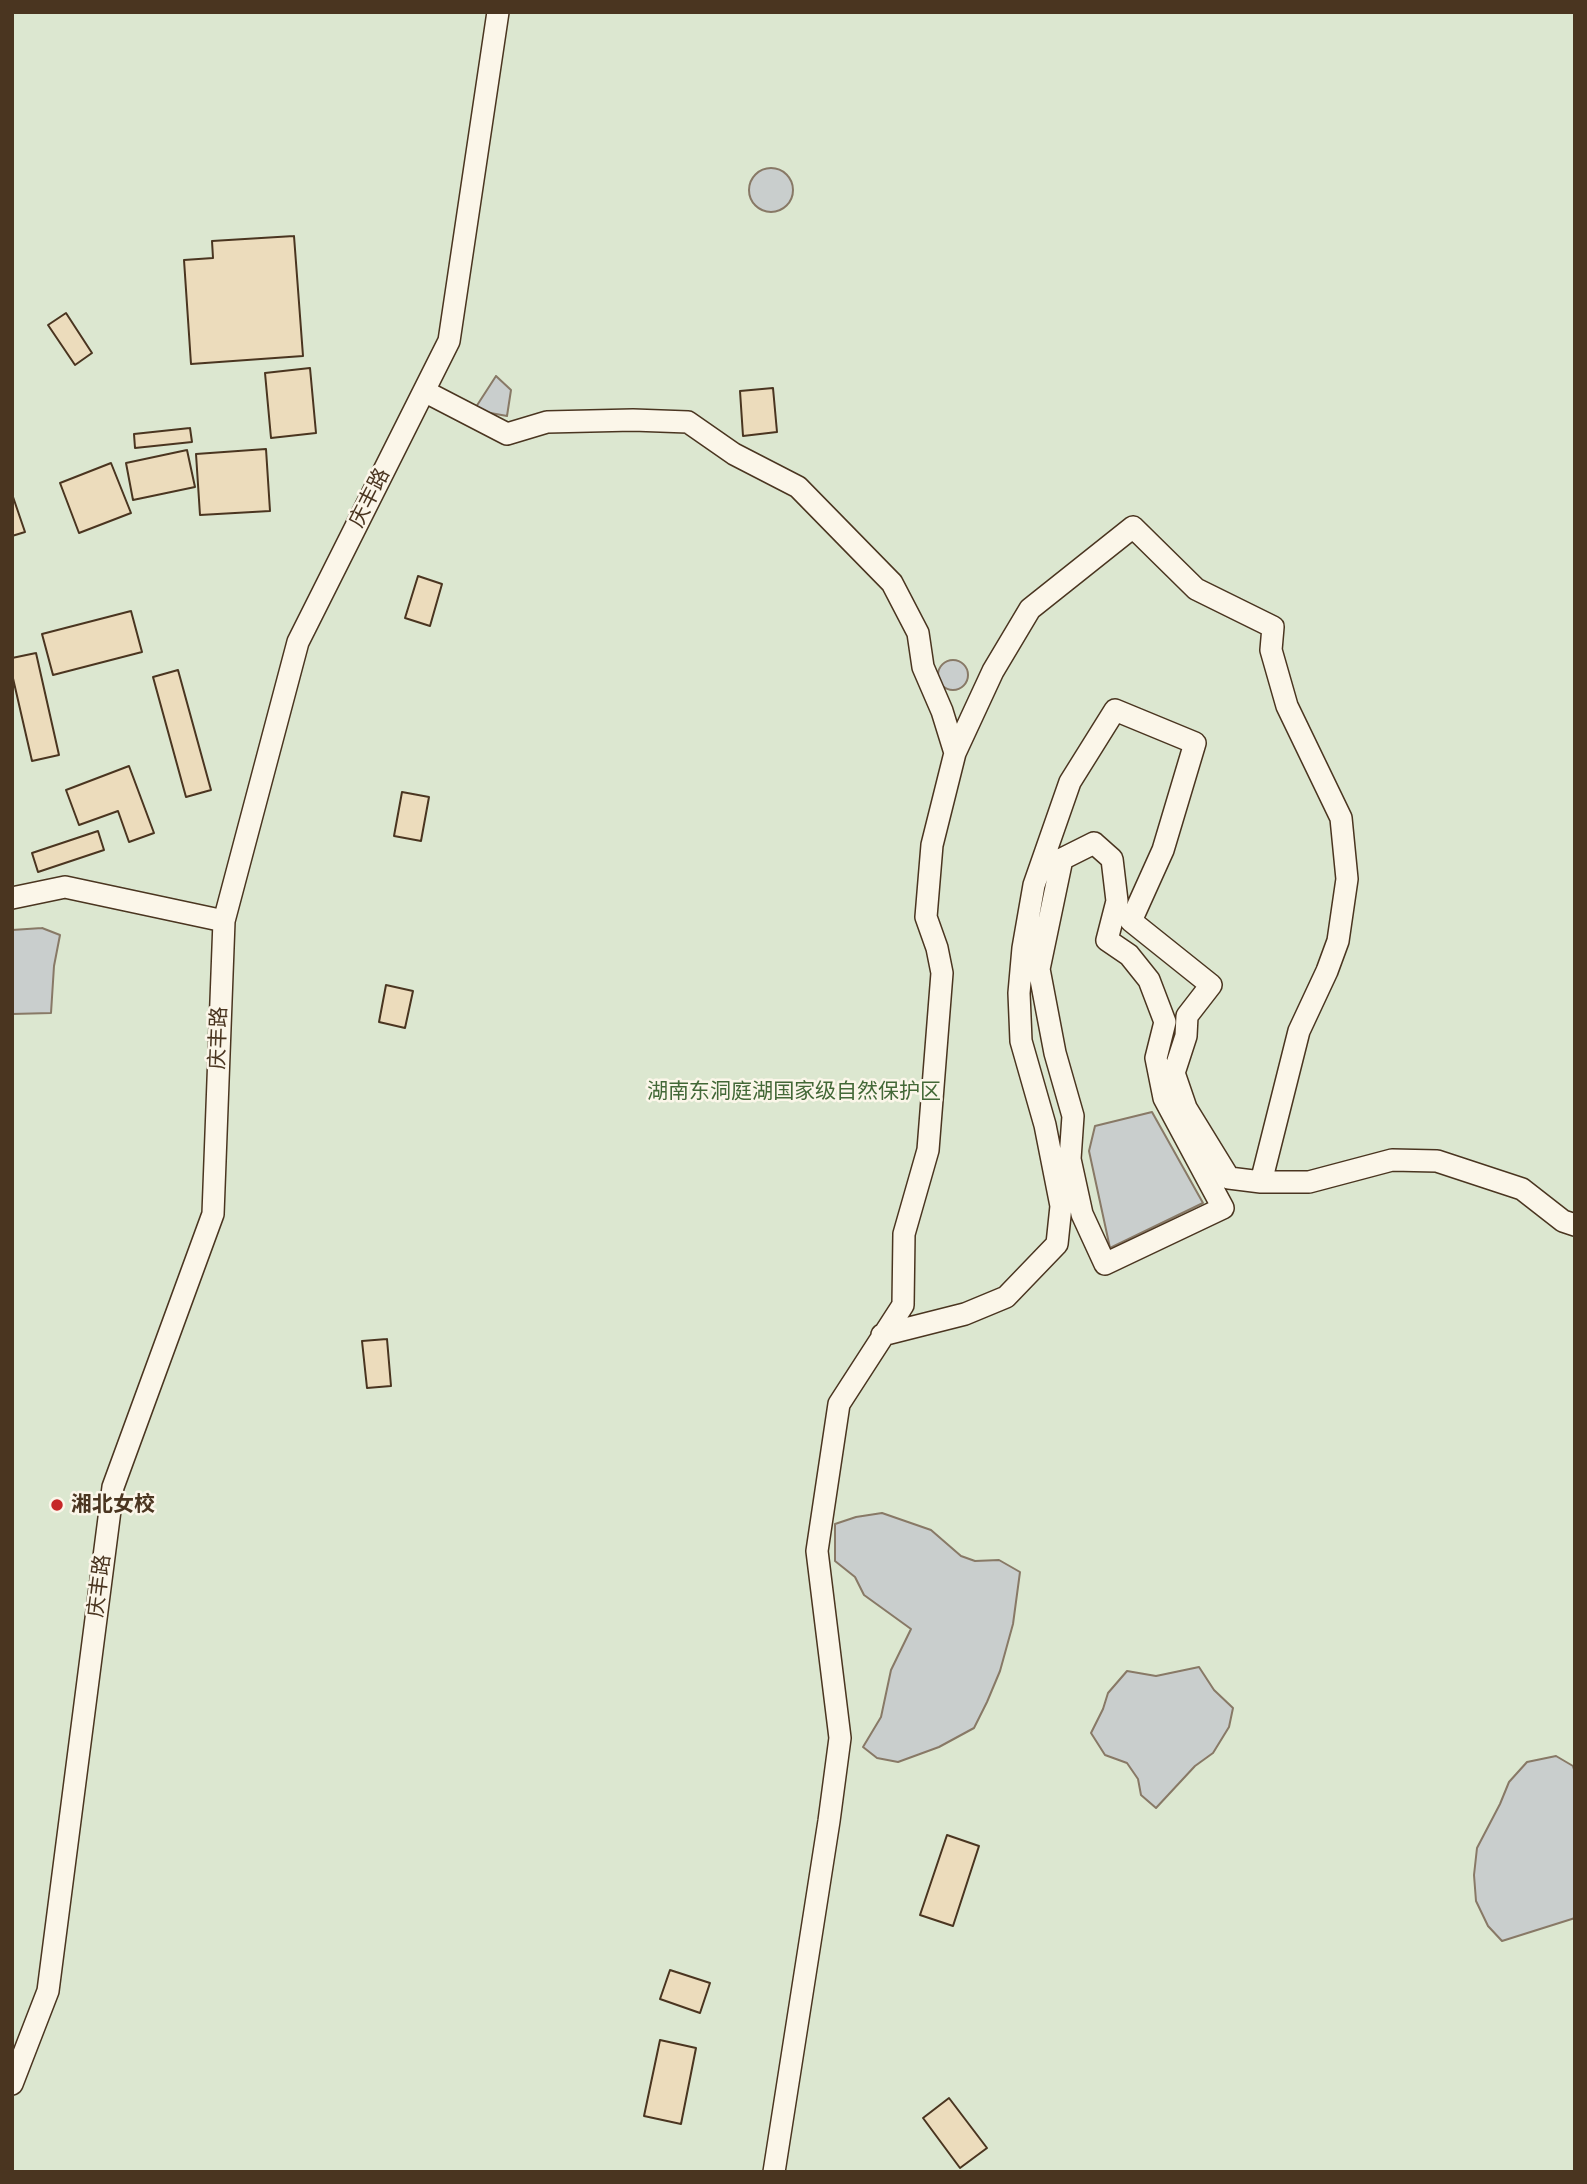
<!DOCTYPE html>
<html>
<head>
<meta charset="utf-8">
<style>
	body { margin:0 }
	#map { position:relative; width:1587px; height:2184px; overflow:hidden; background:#fbf6e9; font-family:"Fira Sans",sans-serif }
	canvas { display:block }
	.frame { position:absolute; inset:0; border:14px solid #4a3520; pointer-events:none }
</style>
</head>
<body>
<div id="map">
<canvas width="1587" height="2184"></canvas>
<div class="frame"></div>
</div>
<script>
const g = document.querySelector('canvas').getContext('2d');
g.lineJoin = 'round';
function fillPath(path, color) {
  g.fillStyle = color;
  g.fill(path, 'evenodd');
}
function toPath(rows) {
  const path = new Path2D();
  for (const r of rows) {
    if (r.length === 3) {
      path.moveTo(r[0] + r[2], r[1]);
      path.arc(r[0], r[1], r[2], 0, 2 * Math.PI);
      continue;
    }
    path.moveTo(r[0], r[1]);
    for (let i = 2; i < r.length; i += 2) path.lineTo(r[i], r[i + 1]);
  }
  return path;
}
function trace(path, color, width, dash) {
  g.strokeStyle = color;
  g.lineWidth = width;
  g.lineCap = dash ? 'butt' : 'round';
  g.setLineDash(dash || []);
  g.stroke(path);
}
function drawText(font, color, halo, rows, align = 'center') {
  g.font = font + ' "Fira Sans","Noto Sans SC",sans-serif';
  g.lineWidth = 5;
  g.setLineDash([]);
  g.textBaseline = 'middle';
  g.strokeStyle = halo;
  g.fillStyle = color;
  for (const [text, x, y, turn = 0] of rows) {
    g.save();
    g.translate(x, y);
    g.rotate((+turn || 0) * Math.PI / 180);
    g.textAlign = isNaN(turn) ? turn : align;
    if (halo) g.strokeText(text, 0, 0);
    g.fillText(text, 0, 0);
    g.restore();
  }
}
const green = toPath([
	[12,12,1575,12,1575,2172,12,2172,12,12]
]);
fillPath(green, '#dce7d0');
trace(green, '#887966', 2);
const water = toPath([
	[771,190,22],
	[496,376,511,390,507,416,474,410,496,376],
	[953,675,15],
	[42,928,60,935,54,966,51,1013,12,1014,12,930,42,928],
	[1152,1112,1203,1203,1110,1248,1089,1151,1095,1126,1152,1112],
	[882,1513,931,1530,961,1556,975,1561,999,1560,1020,1572,1013,1624,1000,1671,987,1702,974,1728,939,1747,898,1762,877,1758,863,1747,881,1717,891,1670,911,1629,864,1595,855,1577,835,1561,835,1524,856,1517,882,1513],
	[1199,1667,1214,1690,1233,1708,1229,1727,1213,1753,1195,1766,1156,1808,1141,1795,1138,1779,1127,1763,1105,1755,1091,1733,1103,1709,1108,1693,1127,1671,1156,1676,1199,1667],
	[1556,1756,1573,1766,1575,1773,1575,1918,1502,1941,1488,1926,1476,1901,1474,1875,1477,1848,1500,1804,1509,1782,1527,1762,1556,1756]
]);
fillPath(water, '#c9cecd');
trace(water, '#887966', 2);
const building = toPath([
	[294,236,303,356,191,364,184,260,213,258,212,241,294,236],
	[66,313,92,353,75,365,48,325,66,313],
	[310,368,316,433,271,438,265,373,310,368],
	[773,388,777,432,743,436,740,391,773,388],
	[190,428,192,442,135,448,134,434,190,428],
	[266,449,270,511,200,515,196,454,266,449],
	[187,450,195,487,133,500,126,463,187,450],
	[111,463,131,513,79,533,60,483,111,463],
	[12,494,25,532,12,536,12,494],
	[418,576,442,584,430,626,405,618,418,576],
	[131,611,142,652,53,675,42,634,131,611],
	[36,653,59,755,32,761,12,674,12,658,36,653],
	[178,670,211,790,186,797,153,677,178,670],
	[129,766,154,833,129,842,118,811,79,825,66,790,129,766],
	[402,792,429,797,421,841,394,836,402,792],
	[98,831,104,850,38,872,32,853,98,831],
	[386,985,413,991,405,1028,379,1022,386,985],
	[387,1339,391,1386,367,1388,362,1341,387,1339],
	[947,1835,979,1846,953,1926,920,1915,947,1835],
	[670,1970,710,1983,700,2013,660,1999,670,1970],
	[660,2040,696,2048,681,2124,644,2116,660,2040],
	[949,2098,987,2148,960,2168,923,2118,949,2098]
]);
fillPath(building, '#ecdcbc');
trace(building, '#4a3520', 2);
const minor = toPath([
	[424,391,507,434,547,422,633,420,688,422,734,454,798,487,892,583,918,633,923,667,942,711,955,753,932,845,926,917,937,948,942,973,928,1150,904,1234,903,1305,839,1404,817,1551,840,1738,829,1821,774,2172],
	[955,753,993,671,1030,609,1133,527,1196,589,1273,627,1271,650,1287,706,1341,818,1347,879,1338,941,1327,971,1299,1031,1261,1182],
	[1094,843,1112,859,1117,901,1107,940,1129,955,1149,980,1165,1022,1156,1058,1164,1098,1223,1208,1105,1264,1082,1214,1070,1159,1073,1116,1055,1053,1039,969,1062,859,1094,843],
	[12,898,65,887,224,921],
	[882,1335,965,1314,1006,1297,1057,1244,1061,1206,1045,1125,1021,1041,1019,993,1023,948,1034,885,1070,782,1115,710,1195,743,1163,850,1131,921,1211,985,1187,1016,1186,1036,1174,1073,1186,1108,1229,1178,1261,1182,1309,1182,1392,1160,1437,1161,1522,1189,1563,1221,1575,1225],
	[12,2084,48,1991,113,1487,213,1214,224,921,298,642,449,341,498,12]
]);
trace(minor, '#4a3520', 24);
trace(minor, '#fbf6e9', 21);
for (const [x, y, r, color] of [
	[57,1505,7,"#c62828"]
]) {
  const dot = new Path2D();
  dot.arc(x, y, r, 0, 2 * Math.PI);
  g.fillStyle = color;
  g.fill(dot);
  trace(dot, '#fbf6e9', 2.5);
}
drawText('21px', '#4a3520', '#fbf6e9', [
	["庆丰路",370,498,-63],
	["庆丰路",219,1038,-88],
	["庆丰路",100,1586,-83]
]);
drawText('21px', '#436837', '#fbf6e9', [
	["湖南东洞庭湖国家级自然保护区",794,1092]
]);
drawText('bold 21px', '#4a3520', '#fbf6e9', [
	["湘北女校",71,1505]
], 'left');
</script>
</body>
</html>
